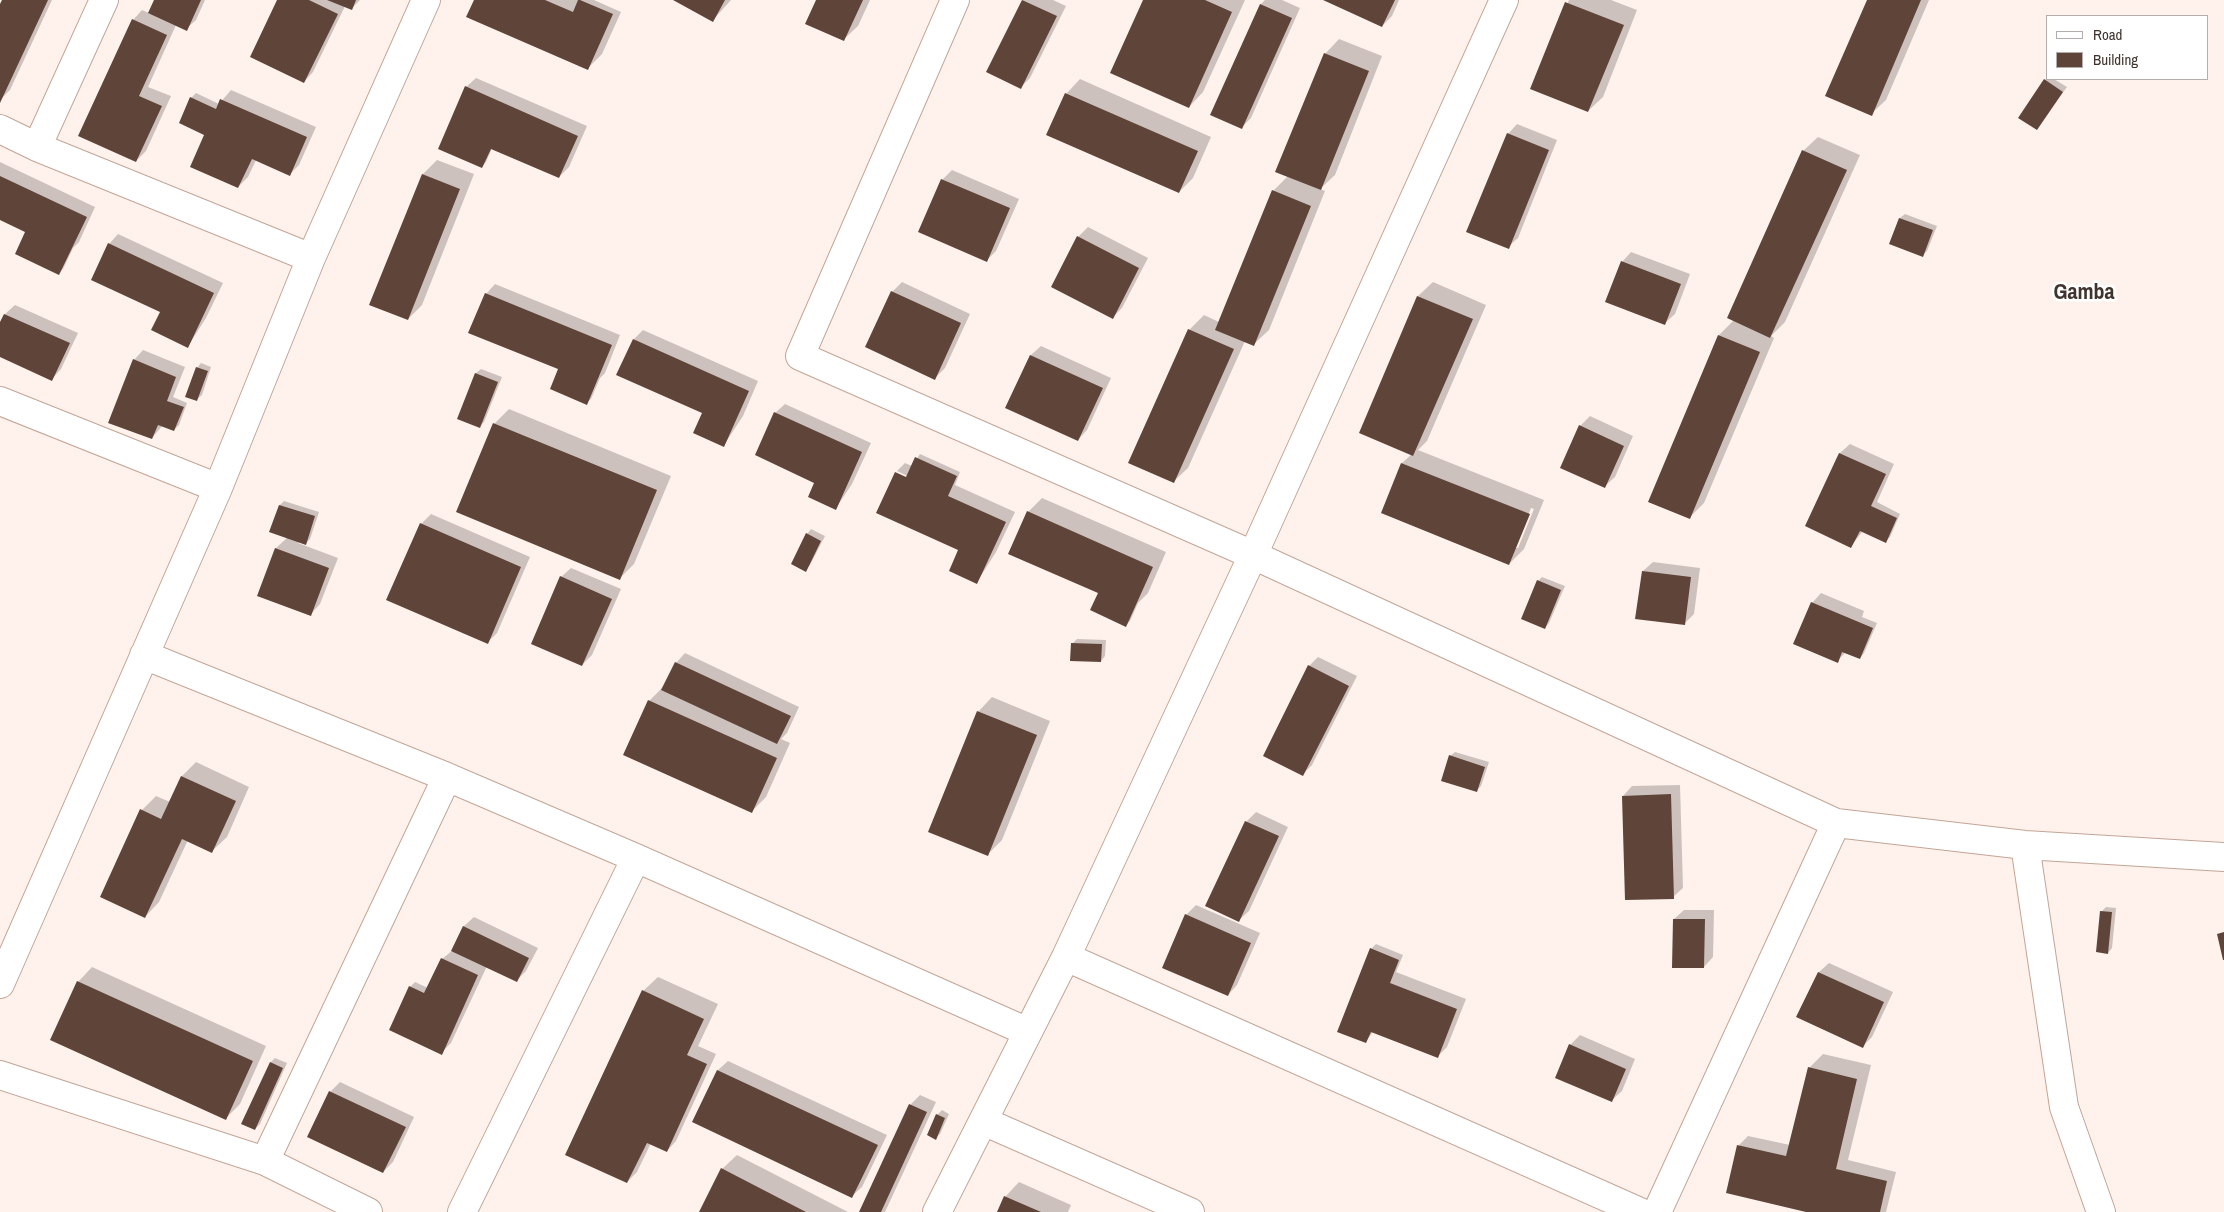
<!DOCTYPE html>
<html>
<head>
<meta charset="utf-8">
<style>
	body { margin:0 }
	#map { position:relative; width:2224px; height:1212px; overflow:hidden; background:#fff2ec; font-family:"Archivo Narrow",sans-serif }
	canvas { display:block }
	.legend { position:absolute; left:2046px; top:15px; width:162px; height:65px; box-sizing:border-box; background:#fff; border:1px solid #b3aeac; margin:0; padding:6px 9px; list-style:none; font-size:15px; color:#41342f }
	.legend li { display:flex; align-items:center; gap:10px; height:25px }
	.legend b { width:25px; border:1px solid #b3aeac }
</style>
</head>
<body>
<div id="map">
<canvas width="2224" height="1212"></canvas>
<ul class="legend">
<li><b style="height:6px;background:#fff"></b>Road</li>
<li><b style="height:14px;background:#5e4439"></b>Building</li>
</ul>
</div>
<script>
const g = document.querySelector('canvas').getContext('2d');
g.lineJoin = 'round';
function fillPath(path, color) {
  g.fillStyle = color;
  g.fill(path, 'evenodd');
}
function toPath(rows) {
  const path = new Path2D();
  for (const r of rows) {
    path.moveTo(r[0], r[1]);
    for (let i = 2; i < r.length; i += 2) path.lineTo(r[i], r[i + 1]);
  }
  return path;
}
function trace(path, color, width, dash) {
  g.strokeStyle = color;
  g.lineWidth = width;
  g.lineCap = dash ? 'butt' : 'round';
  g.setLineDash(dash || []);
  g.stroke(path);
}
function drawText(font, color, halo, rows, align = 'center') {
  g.font = font + ' "Archivo Narrow",sans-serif';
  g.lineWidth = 5;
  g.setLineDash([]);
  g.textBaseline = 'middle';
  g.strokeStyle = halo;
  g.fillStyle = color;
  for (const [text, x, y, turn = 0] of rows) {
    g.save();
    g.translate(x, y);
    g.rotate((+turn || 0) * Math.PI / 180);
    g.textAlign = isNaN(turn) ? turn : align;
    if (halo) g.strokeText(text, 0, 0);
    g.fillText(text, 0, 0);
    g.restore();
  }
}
fillPath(toPath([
	[3,0,52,0,10,90,0,100,0,7],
	[155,0,205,0,196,20,186,29,176,25,148,87,171,96,146,151,136,161,133,20,142,10,149,13],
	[279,0,360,0,351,9,345,6,313,72,304,82],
	[476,0,594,0,621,12,602,54,588,68],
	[676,0,731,0,713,20],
	[818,0,870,0,858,26,843,40],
	[1023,0,1053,0,1066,6,1030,78,1020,88,988,71],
	[1144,0,1245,0,1203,92,1189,107],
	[1265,0,1282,0,1300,8,1251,118,1241,128,1212,115,1261,4],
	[1326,0,1399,0,1392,16,1382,26],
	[1569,0,1611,0,1637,10,1603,97,1588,111,1532,89],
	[1868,0,1929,0,1886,100,1871,114],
	[1339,39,1382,56,1335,175,1320,189,1325,191,1269,330,1254,344,1245,341,1188,468,1173,482,1189,330,1204,315,1219,322,1273,191,1288,176,1325,54],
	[2048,77,2048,79,2054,79,2067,87,2036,129,2045,80],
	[476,78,587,126,569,167,559,177,492,148,486,162,482,167,466,87],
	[1080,79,1211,137,1193,178,1179,192,1066,94],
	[231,90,316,127,299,165,290,174,256,160,248,177,238,187,206,134,191,98,196,93,219,104],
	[1517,124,1557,140,1518,238,1508,247,1508,134],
	[1818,137,1860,155,1785,322,1771,336,1774,338,1704,503,1690,517,1719,335,1734,320,1803,151],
	[437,160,474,174,422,305,408,319,423,174],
	[0,162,95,207,79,242,73,248,63,269,58,273,27,232,0,219],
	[952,170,1019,199,996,251,987,260,942,180],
	[1905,214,1937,226,1927,251,1923,255,1891,243,1900,218],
	[1088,227,1148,258,1122,308,1113,317,1078,237],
	[118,234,223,283,206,318,188,346,109,244],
	[1631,252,1690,274,1675,314,1665,323,1622,262],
	[902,282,970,314,945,368,935,378,867,346,892,292],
	[1433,282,1486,305,1427,441,1418,450,1544,500,1524,549,1509,564,1382,512,1402,463,1412,454,1360,432,1418,296],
	[1531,508,1534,509,1518,548,1515,548],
	[495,284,620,335,605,373,600,378,591,399,586,403,559,368,486,294],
	[15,305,78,333,61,369,52,379,0,356,0,325,5,314],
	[643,330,758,381,743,416,724,445,704,412,634,339],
	[1041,346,1111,378,1087,430,1078,440,1007,407,1031,355],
	[143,350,185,367,173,397,187,403,179,425,174,430,163,425,152,438,134,360],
	[201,363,211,367,202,395,197,399,197,368],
	[481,369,502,377,484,422,479,427,458,418,476,373],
	[785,404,871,443,852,484,836,508,815,483,775,413],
	[509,409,671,476,634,564,620,578,457,511,495,423],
	[1590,416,1633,436,1615,477,1605,486,1580,426],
	[1850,444,1894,464,1877,502,1900,514,1890,537,1885,542,1863,531,1851,546,1807,526,1840,453],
	[920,454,960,472,955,485,1015,512,996,552,977,582,919,484,920,482,897,471,905,463,912,466],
	[1042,498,1166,552,1148,593,1138,603,1130,621,1126,625,1028,512],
	[284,501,319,512,310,539,306,543,299,541,298,543,338,558,320,604,311,614,259,595,276,548,288,537,271,532,280,505],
	[431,514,530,557,497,633,487,643,421,524],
	[811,529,825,536,810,565,805,570,807,534],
	[1653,562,1700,568,1694,614,1684,624,1643,571],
	[571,568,621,589,592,655,582,665,561,577],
	[1542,577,1565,586,1549,623,1545,628,1538,581],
	[1821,593,1864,611,1862,617,1877,623,1864,653,1860,658,1846,652,1837,661,1812,603],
	[1077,639,1106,640,1105,656,1101,661,1073,643],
	[685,653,799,707,787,733,781,739,790,743,766,797,752,811,649,701,663,687,676,663],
	[1318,657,1357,676,1312,765,1303,774,1309,666],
	[992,697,1050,721,1002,840,988,854,978,712],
	[1455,752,1489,762,1481,786,1476,791,1450,756],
	[196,762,249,787,227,837,212,851,188,840,159,902,145,917,142,810,156,796,170,802,182,776],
	[1680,785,1683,888,1673,897,1623,796,1632,786],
	[1256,812,1288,827,1249,911,1239,920,1207,906,1246,822],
	[1196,905,1260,933,1237,985,1228,995,1186,915],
	[2106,907,2116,908,2112,948,2108,953,2102,911],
	[1684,910,1714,910,1713,957,1704,967,1674,919],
	[474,917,538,948,526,971,516,981,487,966,451,1043,441,1053,410,987,415,982,428,988,442,959,453,950,464,926],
	[1376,944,1403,955,1396,972,1466,999,1447,1047,1437,1057,1373,1032,1366,1041,1371,949],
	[1829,963,1893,992,1872,1037,1862,1047,1798,1016,1819,972],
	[92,967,266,1046,240,1104,225,1119,78,982],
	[658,977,718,1004,698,1046,716,1054,676,1141,667,1151,651,1143,637,1172,627,1182,643,991],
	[1580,1035,1635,1059,1622,1091,1612,1100,1570,1045],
	[1823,1054,1871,1065,1848,1160,1896,1172,1886,1212,1812,1212,1739,1145,1748,1136,1790,1145,1809,1068],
	[275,1058,287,1063,260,1124,255,1129,271,1062],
	[728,1061,887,1135,862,1187,852,1196,694,1122,718,1070],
	[340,1082,414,1117,393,1162,383,1172,309,1137,331,1091],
	[920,1095,936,1102,885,1212,861,1212,910,1105],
	[942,1110,949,1114,940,1134,935,1138,937,1115],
	[737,1155,848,1212,700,1212,722,1169],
	[1019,1182,1071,1205,1068,1212,998,1212,1005,1197]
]), '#0003');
fillPath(toPath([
	[2,0,48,0,0,103,0,4],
	[154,0,201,0,187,31,148,13],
	[277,0,309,0,338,14,304,83,250,57],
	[327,0,356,0,352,10],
	[474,0,545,0,573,12,578,0,580,0,613,14,588,70,466,17],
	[673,0,725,0,713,22],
	[816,0,863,0,844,41,805,24],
	[1022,0,1057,16,1021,89,986,72],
	[1143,0,1205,0,1232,12,1189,108,1110,73],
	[1323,0,1395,0,1382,27],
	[1867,0,1921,0,1872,116,1825,96],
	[1565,2,1624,25,1588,112,1530,89],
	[1260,4,1292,18,1242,129,1210,115],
	[132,19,167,35,139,96,162,106,136,162,78,136],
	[1324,53,1369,71,1321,190,1275,172],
	[2044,79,2063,92,2037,130,2018,118],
	[465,86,578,136,559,178,491,149,482,168,438,149],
	[1065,93,1198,151,1179,193,1046,135],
	[190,97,216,109,220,99,307,137,290,176,252,159,238,188,190,167,204,135,179,123],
	[1507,133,1549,150,1509,249,1466,232],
	[1802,150,1847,170,1770,338,1727,318],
	[422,174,460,189,408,320,369,305],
	[0,176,87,217,59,275,15,254,25,232,0,220],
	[941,179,1010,208,987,262,918,232],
	[1272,190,1311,206,1254,346,1215,330],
	[1899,218,1933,230,1923,257,1889,244],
	[1077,236,1139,268,1113,319,1051,287],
	[108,243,214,293,188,348,151,330,160,312,91,280],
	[1621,261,1681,284,1665,325,1605,302],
	[891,291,961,323,935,380,865,347],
	[485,293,612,345,587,405,550,389,558,369,468,333],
	[1417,296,1473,319,1413,456,1359,433],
	[4,314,70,343,52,381,0,357,0,322],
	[1188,329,1234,349,1174,483,1128,463],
	[1718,335,1760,352,1690,519,1648,502],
	[633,339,749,391,724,447,693,433,702,413,616,375],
	[1030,355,1103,388,1078,441,1005,408],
	[133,359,176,377,167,401,184,407,174,431,158,425,152,439,108,423],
	[196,367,208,371,197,401,185,397],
	[475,373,498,382,480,428,457,419],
	[774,412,862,452,836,510,808,497,814,483,755,455],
	[493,423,657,490,620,580,456,512],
	[1579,425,1624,446,1605,488,1560,468],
	[1839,453,1886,474,1871,506,1897,518,1886,543,1860,531,1851,548,1805,526],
	[915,457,957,476,948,496,1006,522,977,584,949,571,958,550,876,513,895,472,906,477],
	[1401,463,1530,514,1509,565,1381,513],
	[279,505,315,516,306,545,269,532],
	[1027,511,1153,567,1126,627,1090,610,1098,593,1008,554],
	[420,523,521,567,488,644,386,600],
	[806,533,821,541,806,572,791,564],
	[275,548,329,568,311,616,257,596],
	[1642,571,1691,577,1685,625,1635,619],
	[560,576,612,599,582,666,531,644],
	[1537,580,1561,590,1545,629,1521,619],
	[1811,602,1873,628,1860,659,1842,652,1838,663,1793,644],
	[1071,643,1102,644,1101,662,1070,661],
	[675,662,791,716,777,744,661,690],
	[1308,665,1349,686,1303,776,1263,756],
	[648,700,777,758,752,813,623,755],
	[977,711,1037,735,988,856,928,832],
	[1449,755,1485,767,1477,792,1441,781],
	[181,776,236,801,212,853,182,839,145,918,100,897,140,809,161,819],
	[1671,794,1674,899,1625,900,1622,796],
	[1245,821,1279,836,1239,922,1205,906],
	[2100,911,2112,912,2108,954,2096,952],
	[1185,914,1251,943,1228,996,1162,968],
	[1673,919,1705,919,1704,968,1672,968],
	[463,926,529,958,517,982,451,951],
	[2224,932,2224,960,2223,960,2217,934],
	[1370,948,1399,960,1390,983,1457,1009,1438,1058,1371,1032,1366,1043,1337,1032],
	[441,958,478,975,442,1055,389,1030,409,986,424,993],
	[1818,972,1884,1002,1863,1048,1796,1017],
	[77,981,253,1061,226,1120,50,1040],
	[642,990,704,1019,687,1055,707,1064,667,1152,647,1143,627,1183,565,1155],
	[1569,1044,1626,1069,1612,1102,1555,1078],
	[270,1062,283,1068,255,1130,241,1124],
	[1808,1067,1857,1079,1836,1169,1887,1181,1880,1212,1806,1212,1726,1193,1737,1145,1786,1156],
	[717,1070,878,1145,852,1198,692,1122],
	[329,1091,406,1127,383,1173,307,1137],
	[909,1104,927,1112,881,1212,859,1212],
	[936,1114,945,1118,936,1140,927,1135],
	[721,1168,806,1212,699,1212],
	[1004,1196,1041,1212,997,1212]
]), '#5e4439');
const minor = toPath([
	[955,0,800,356,1253,555,1836,823,2025,845,2224,857],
	[0,129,37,147,311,258],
	[37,147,104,0],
	[0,401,218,488],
	[144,655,447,777,636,858,1028,1032,983,1121,1190,1212],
	[2025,845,2064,1107,2101,1212],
	[1066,957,1640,1212],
	[0,984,218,488,311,258,426,0],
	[1028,1032,1066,957,1253,555,1504,0],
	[0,1075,265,1161,368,1212],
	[265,1161,447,777],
	[462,1212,636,858],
	[937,1212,983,1121],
	[1657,1212,1836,823]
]);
trace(minor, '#c3a597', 30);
trace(minor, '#fff', 28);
drawText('bold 22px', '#41342f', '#fff', [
	["Gamba",2084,293]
]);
</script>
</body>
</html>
